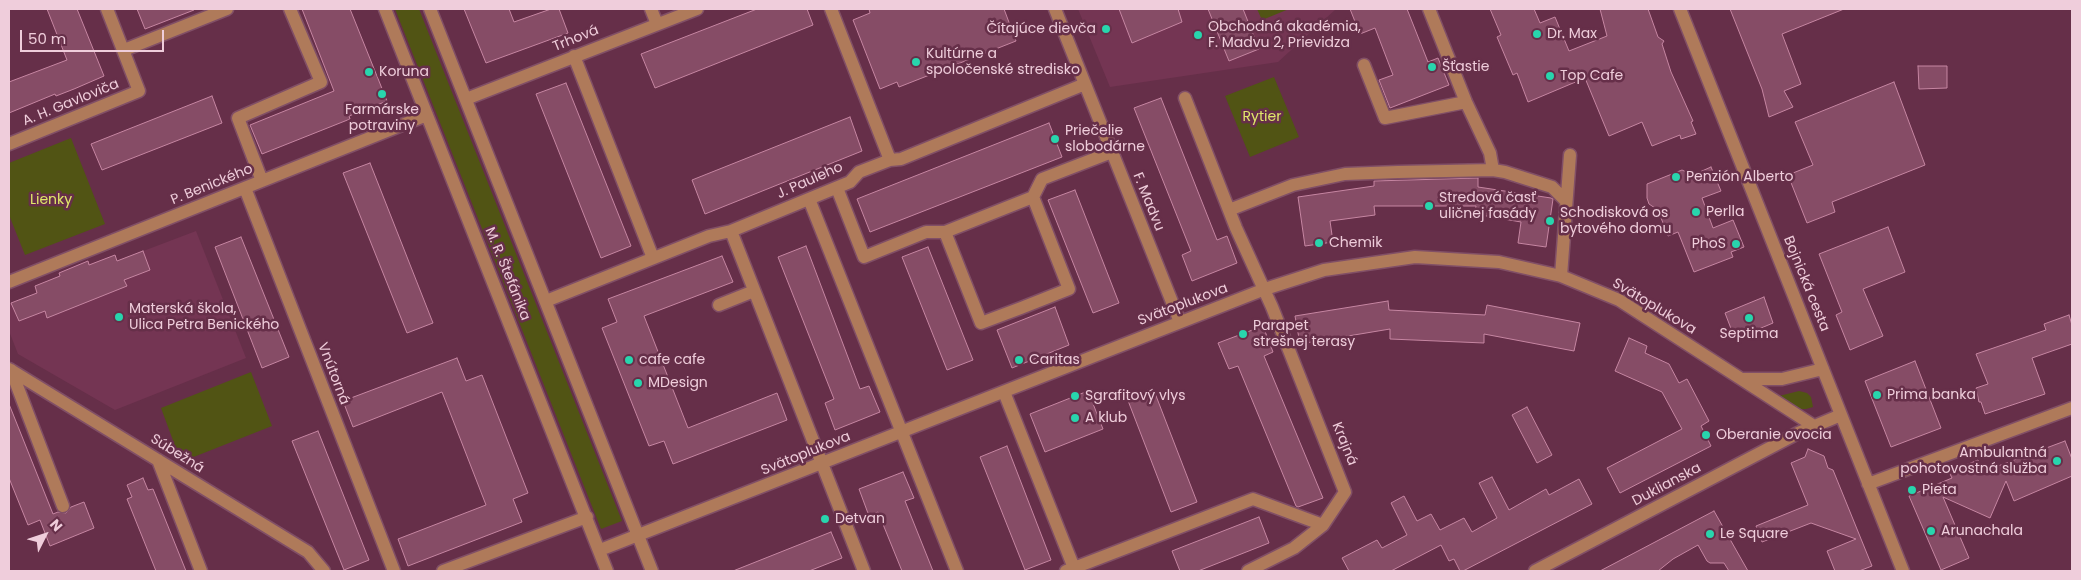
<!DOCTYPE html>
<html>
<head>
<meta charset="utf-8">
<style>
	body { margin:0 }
	#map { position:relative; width:2081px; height:580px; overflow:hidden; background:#662f49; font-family:Poppins,sans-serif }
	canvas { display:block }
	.frame { position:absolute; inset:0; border:10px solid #efcddb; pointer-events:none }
	.north { position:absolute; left:20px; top:510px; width:50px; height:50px; -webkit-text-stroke:4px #662f49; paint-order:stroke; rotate:49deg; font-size:14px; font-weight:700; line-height:20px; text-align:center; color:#efcddb }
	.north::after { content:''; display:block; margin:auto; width:18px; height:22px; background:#efcddb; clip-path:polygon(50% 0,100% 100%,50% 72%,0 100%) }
	.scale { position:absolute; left:20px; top:30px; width:144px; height:22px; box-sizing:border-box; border:2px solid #efcddb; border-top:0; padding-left:6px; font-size:15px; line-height:18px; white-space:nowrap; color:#efcddb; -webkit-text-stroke:4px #662f49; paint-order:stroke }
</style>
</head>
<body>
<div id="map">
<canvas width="2081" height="580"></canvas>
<div class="frame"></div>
<div class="north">N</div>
<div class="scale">50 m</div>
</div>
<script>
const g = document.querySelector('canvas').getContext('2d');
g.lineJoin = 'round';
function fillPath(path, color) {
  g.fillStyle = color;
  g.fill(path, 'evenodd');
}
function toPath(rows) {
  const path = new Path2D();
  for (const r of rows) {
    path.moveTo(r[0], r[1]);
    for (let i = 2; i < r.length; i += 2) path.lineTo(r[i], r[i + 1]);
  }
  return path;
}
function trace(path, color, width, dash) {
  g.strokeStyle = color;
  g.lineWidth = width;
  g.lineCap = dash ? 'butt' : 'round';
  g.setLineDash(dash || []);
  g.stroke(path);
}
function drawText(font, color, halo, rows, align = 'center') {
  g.font = font + ' Poppins,sans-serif';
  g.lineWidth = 5;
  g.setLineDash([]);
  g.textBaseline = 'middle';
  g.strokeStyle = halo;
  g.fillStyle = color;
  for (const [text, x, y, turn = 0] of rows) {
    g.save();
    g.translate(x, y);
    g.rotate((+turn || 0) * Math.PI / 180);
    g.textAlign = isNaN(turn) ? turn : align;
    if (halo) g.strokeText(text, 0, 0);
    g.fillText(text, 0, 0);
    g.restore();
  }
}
fillPath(toPath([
	[1078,9,1336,9,1278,62,1110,87],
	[196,231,246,358,115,410,18,354,9,331,9,304,37,293,35,286,60,276,59,273,88,261,90,264,115,255,117,261]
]), '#743553');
fillPath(toPath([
	[395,9,419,9,622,521,601,529],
	[1257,9,1289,9,1262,20],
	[1274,77,1299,137,1250,157,1225,96],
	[71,138,105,224,25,255,9,215,9,163],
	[251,372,272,426,181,462,161,408],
	[1799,391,1807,393,1811,397,1813,407,1806,409,1800,409,1779,396]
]), '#515414');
const building = toPath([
	[47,9,77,9,104,76,74,89,56,96,55,94,9,113,9,82,67,60,47,9],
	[137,9,194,9,194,10,145,29,137,9],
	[302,9,350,9,387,101,349,116,350,119,262,154,250,125,334,91,302,9],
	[464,9,509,9,514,22,551,9,559,9,568,33,486,63,464,9],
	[757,9,807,9,813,25,655,88,641,54,757,9],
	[869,9,1004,9,1016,41,899,87,897,82,880,89,853,20,870,13,869,9],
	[1119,9,1178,9,1182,22,1132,43,1119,9],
	[1208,9,1243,9,1259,49,1229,61,1208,9],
	[1350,9,1407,9,1428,62,1438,58,1449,85,1390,108,1379,80,1393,75,1375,28,1360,34,1350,9],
	[1490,9,1534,9,1540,23,1555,17,1569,51,1607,36,1600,9,1648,9,1658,37,1664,41,1662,44,1671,72,1693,121,1691,122,1696,134,1681,139,1680,135,1652,146,1642,122,1609,136,1585,78,1528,102,1517,73,1513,75,1497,37,1501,35,1490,9],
	[1730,9,1844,9,1782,34,1801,84,1784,91,1793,107,1769,117,1762,89,1730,9],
	[1918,66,1947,66,1947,88,1919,89,1918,66],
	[1894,82,1925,165,1832,202,1835,212,1807,223,1788,175,1813,165,1795,122,1894,82],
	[566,83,631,246,601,258,536,94,566,83],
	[212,96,222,123,102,170,91,144,212,96],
	[1161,98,1217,240,1227,236,1237,263,1192,281,1182,255,1191,251,1134,108,1161,98],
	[850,117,862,151,705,214,692,180,850,117],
	[1049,123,1062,157,870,232,857,199,1049,123],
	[370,163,433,323,407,333,343,173,370,163],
	[1711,167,1721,191,1702,198,1713,228,1733,220,1744,247,1731,252,1733,257,1694,272,1678,232,1668,236,1658,210,1649,204,1647,198,1647,184,1682,170,1693,175,1711,167],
	[1478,178,1478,187,1551,198,1553,199,1546,247,1518,243,1521,222,1475,214,1476,206,1374,206,1375,215,1330,221,1333,242,1305,246,1298,197,1374,186,1374,181,1478,178],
	[1075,190,1119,303,1093,313,1048,200,1075,190],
	[1888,227,1905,272,1863,289,1883,336,1850,350,1836,315,1842,312,1819,254,1888,227],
	[241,237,289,357,262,368,215,247,241,237],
	[806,246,860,389,869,386,880,412,835,430,825,403,834,399,778,257,806,246],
	[928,247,973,360,947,370,902,257,928,247],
	[143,251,150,270,124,280,127,286,47,318,45,311,19,321,11,303,37,293,35,286,60,276,59,273,88,261,89,265,115,255,117,261,143,251],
	[722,256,733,282,644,316,688,428,777,393,787,420,673,464,664,441,649,446,602,328,617,322,608,299,722,256],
	[1764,297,1773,323,1735,339,1725,313,1764,297],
	[1388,301,1389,310,1485,315,1487,305,1580,323,1574,351,1484,334,1484,343,1390,339,1390,329,1300,344,1295,316,1388,301],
	[1055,307,1069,345,1012,368,997,330,1055,307],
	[2069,315,2072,325,2072,344,2032,358,2045,394,1985,414,1981,402,1979,402,1976,388,1988,384,1976,354,2046,330,2044,324,2069,315],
	[1263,326,1273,352,1264,356,1323,498,1298,507,1296,506,1238,366,1229,369,1218,343,1263,326],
	[1629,338,1647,346,1645,353,1669,364,1679,383,1687,379,1709,421,1701,426,1711,446,1620,493,1607,468,1682,429,1662,392,1615,371,1629,338],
	[457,358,466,381,482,375,528,493,513,499,522,522,408,566,398,539,486,505,442,392,353,427,343,401,457,358],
	[1915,361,1941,428,1891,447,1865,381,1915,361],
	[1153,388,1197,502,1171,512,1127,398,1153,388],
	[1088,391,1103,429,1045,452,1030,414,1088,391],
	[9,404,53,514,58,512,66,513,71,507,84,502,94,528,50,546,40,520,28,525,9,478,9,404],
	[1527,407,1552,455,1537,463,1512,415,1527,407],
	[318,431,369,560,344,570,292,441,318,431],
	[2065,441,2072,459,2072,476,2014,501,2006,481,1990,518,1943,497,1969,558,1941,570,1909,496,1952,478,1949,472,1978,460,1982,472,2065,441],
	[1007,446,1051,560,1025,570,980,457,1007,446],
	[1808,449,1824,456,1828,468,1833,470,1872,566,1859,571,1835,571,1827,551,1856,539,1811,523,1762,542,1756,526,1808,505,1791,463,1805,457,1808,449],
	[903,472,914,498,905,501,933,571,902,571,878,512,869,516,859,489,903,472],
	[1492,477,1509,510,1546,489,1549,495,1579,479,1592,504,1463,571,1460,571,1454,559,1449,561,1441,545,1391,571,1349,571,1342,558,1377,540,1382,548,1407,535,1391,503,1404,496,1417,521,1431,514,1440,530,1464,518,1472,532,1497,518,1479,483,1492,477],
	[143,478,148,490,153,489,186,571,156,571,127,499,132,497,127,485,143,478],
	[1714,511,1748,571,1729,571,1724,563,1710,563,1707,561,1698,545,1673,559,1658,571,1600,571,1714,511],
	[1259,517,1269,543,1198,571,1180,571,1172,551,1259,517],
	[831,532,842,558,809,571,733,571,831,532]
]);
fillPath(building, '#864c66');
trace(building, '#c686a2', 1);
const minor = toPath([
	[385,9,607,571],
	[430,9,652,571],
	[651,9,657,24],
	[831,9,890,160],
	[1055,9,1180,322],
	[1429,9,1466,102,1490,153,1493,170],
	[1680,9,1903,571],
	[124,50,227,9],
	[574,56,653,258],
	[1364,65,1385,118,1466,102],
	[1185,98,1236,228,1272,307,1345,492,1323,525,1294,548,1248,571],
	[466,99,697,9],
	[9,144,139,91,107,9],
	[262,181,238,118,321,82,290,9],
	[245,188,394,571],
	[837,188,864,257,926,232,945,232,1033,197,1042,179,1112,152],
	[809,199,957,571],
	[1229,210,1293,185,1345,174,1398,172,1493,170,1505,172,1552,187,1566,201],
	[731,231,864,571],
	[945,232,981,323,1021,308,1069,289,1033,197],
	[1561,276,1570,155],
	[9,282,427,115],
	[546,301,709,236,731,231,850,182,859,172,890,160,901,159,1085,84],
	[719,305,754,291],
	[9,369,308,552,324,571],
	[11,370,63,506],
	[1742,379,1782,379,1823,369],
	[1004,392,1074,568],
	[158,460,201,571],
	[1868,484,2072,408],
	[600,550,1265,289,1324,270,1415,257,1499,262,1561,276,1619,300,1814,426],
	[443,571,587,517],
	[1066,571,1253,499,1323,525],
	[1535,571,1798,433,1841,415]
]);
trace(minor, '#814f66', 15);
trace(minor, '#af7a5a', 12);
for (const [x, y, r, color] of [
	[1106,29,5,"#28d5ad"],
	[1537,34,5,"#28d5ad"],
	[1198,35,5,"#28d5ad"],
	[916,62,5,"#28d5ad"],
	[1432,67,5,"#28d5ad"],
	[369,72,5,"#28d5ad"],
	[1550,76,5,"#28d5ad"],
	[382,94,5,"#28d5ad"],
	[1055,139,5,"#28d5ad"],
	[1676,177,5,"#28d5ad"],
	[1429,206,5,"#28d5ad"],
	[1696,212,5,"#28d5ad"],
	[1550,221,5,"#28d5ad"],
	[1319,243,5,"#28d5ad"],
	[1736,244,5,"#28d5ad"],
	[119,317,5,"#28d5ad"],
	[1749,318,5,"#28d5ad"],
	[1243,334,5,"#28d5ad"],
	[629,360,5,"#28d5ad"],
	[1019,360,5,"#28d5ad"],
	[638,383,5,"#28d5ad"],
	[1877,395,5,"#28d5ad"],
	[1075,396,5,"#28d5ad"],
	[1075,418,5,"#28d5ad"],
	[1706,435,5,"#28d5ad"],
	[2057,461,5,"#28d5ad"],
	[1912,490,5,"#28d5ad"],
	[825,519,5,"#28d5ad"],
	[1931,531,5,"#28d5ad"],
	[1710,534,5,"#28d5ad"]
]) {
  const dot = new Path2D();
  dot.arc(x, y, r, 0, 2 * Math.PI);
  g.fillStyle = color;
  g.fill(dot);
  trace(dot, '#662f49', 2);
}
drawText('14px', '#efcddb', '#662f49', [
	["Obchodná akadémia,",1208,27],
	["F. Madvu 2, Prievidza",1208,43],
	["Čítajúce dievča",1096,29,"right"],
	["Dr. Max",1547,34],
	["Kultúrne a",926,54],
	["spoločenské stredisko",926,70],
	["Šťastie",1442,67],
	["Koruna",379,72],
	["Top Cafe",1560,76],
	["Farmárske",382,110,"center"],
	["potraviny",382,126,"center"],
	["Priečelie",1065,131],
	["slobodárne",1065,147],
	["Penzión Alberto",1686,177],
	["Stredová časť",1439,198],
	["uličnej fasády",1439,214],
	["Perlla",1706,212],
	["Schodisková os",1560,213],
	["bytového domu",1560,229],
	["Chemik",1329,243],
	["PhoS",1726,244,"right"],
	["Materská škola,",129,309],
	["Ulica Petra Benického",129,325],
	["Parapet",1253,326],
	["strešnej terasy",1253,342],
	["Septima",1749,334,"center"],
	["cafe cafe",639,360],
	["Caritas",1029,360],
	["MDesign",648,383],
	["Prima banka",1887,395],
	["Sgrafitový vlys",1085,396],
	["A klub",1085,418],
	["Oberanie ovocia",1716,435],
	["Ambulantná",2047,453,"right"],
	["pohotovostná služba",2047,469,"right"],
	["Pieta",1922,490],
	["Detvan",835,519],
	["Arunachala",1941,531],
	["Le Square",1720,534]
], 'left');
drawText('14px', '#efcddb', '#662f49', [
	["Trhová",576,39,-22],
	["A. H. Gavloviča",71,103,-22],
	["J. Pauleho",810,181,-24],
	["P. Benického",212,185,-22],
	["F. Madvu",1148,202,68],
	["M. R. Štefánika",507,274,68],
	["Bojnická cesta",1806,284,68],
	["Svätoplukova",1183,305,-21],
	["Svätoplukova",1654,307,31],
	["Vnútorná",333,374,69],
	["Krajná",1344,444,68],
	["Súbežná",177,454,32],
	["Svätoplukova",806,454,-22],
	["Duklianska",1667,485,-28]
]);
drawText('14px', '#e0e76a', '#662f49', [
	["Rytier",1262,117],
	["Lienky",51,200]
]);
</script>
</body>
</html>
